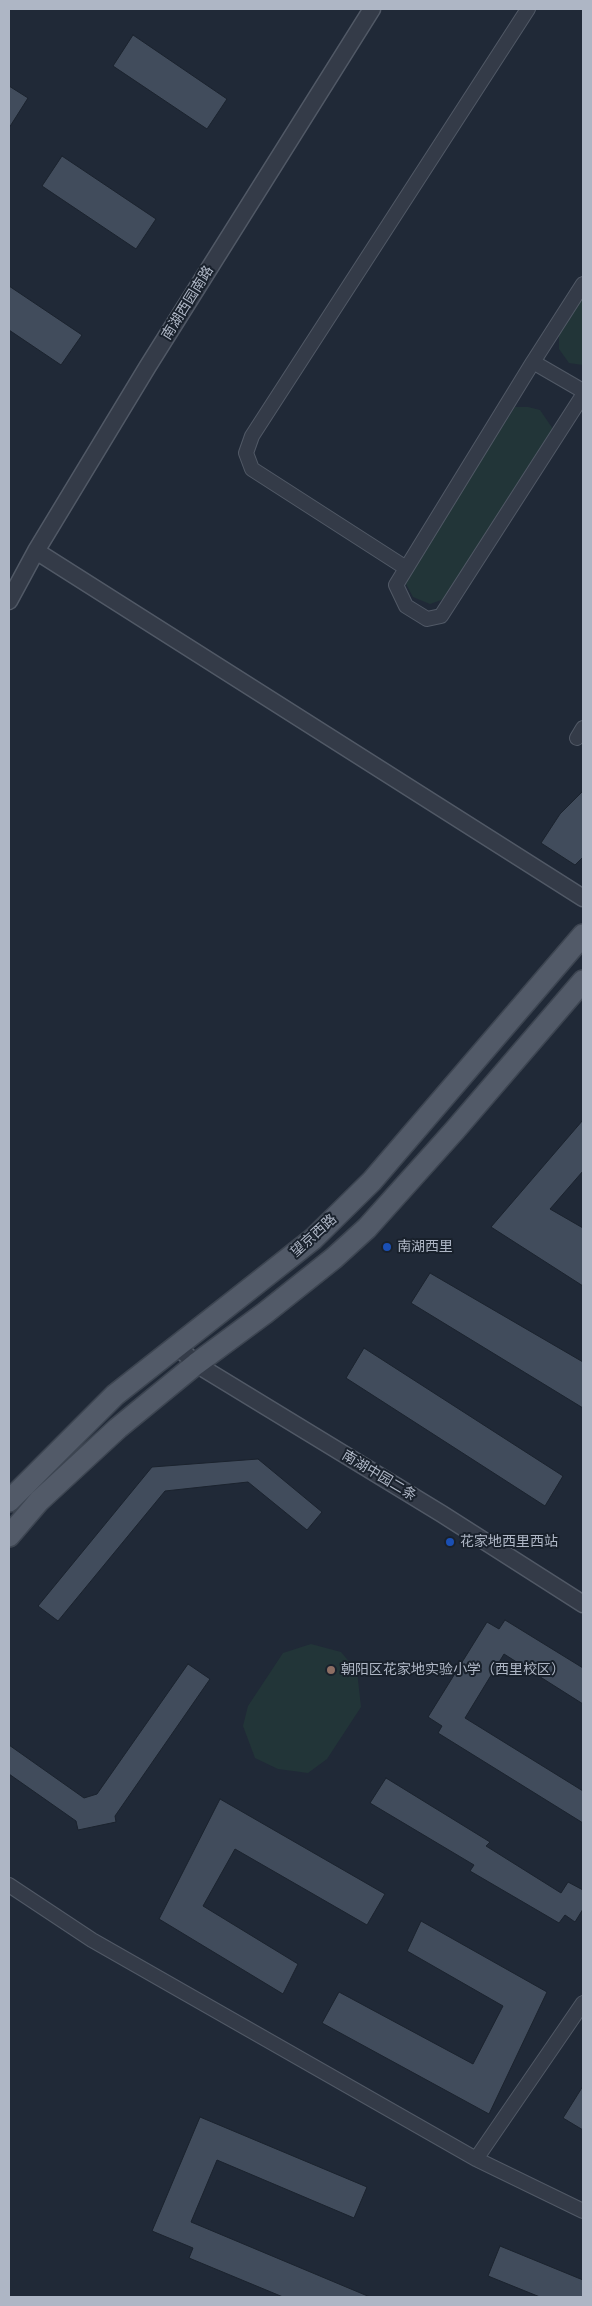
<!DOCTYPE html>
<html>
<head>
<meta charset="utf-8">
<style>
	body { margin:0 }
	#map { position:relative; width:592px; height:2306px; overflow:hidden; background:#202937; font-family:Arial,sans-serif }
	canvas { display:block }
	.frame { position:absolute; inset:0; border:10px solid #aeb6c5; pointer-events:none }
</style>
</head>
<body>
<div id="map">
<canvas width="592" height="2306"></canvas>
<div class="frame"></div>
</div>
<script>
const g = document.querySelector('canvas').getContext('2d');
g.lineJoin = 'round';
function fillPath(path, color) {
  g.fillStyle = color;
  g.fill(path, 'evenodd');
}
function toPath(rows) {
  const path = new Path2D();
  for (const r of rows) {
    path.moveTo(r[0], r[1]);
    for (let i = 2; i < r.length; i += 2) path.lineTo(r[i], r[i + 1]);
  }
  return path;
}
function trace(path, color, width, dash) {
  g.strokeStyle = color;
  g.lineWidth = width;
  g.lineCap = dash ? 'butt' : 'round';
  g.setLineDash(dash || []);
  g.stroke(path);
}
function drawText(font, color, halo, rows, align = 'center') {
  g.font = font + ' Arial,"Noto Sans SC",sans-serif';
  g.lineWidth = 4;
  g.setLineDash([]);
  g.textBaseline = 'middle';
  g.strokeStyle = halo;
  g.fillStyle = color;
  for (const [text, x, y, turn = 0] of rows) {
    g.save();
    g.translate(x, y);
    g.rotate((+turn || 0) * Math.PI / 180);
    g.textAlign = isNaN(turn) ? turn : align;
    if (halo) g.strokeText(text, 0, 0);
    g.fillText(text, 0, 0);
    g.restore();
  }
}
fillPath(toPath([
	[583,296,583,365,569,363,559,349,559,333],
	[515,407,528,407,540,410,553,429,447,598,430,604,413,597,406,584,408,571],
	[311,1644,341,1652,357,1671,361,1707,327,1759,308,1773,278,1769,255,1758,243,1726,248,1706,283,1653]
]), '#223538');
const building = toPath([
	[133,35,227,99,207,129,113,66,133,35],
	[9,86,28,98,9,128,9,86],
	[62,156,156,219,136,249,42,186,62,156],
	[9,286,82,335,61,365,9,330,9,286],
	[583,791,583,857,575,865,541,843,560,814,583,791],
	[583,1120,583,1171,550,1209,583,1228,583,1286,491,1227,583,1120],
	[430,1273,583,1362,583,1408,411,1303,430,1273],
	[364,1348,563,1476,545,1506,346,1378,364,1348],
	[258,1459,322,1512,307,1530,248,1482,165,1491,58,1621,38,1606,152,1467,258,1459],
	[505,1620,583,1668,583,1704,504,1654,465,1718,583,1791,583,1823,438,1733,442,1726,428,1717,487,1622,499,1629,505,1620],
	[188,1664,210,1679,115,1816,116,1822,78,1830,76,1821,9,1774,9,1745,84,1798,97,1794,188,1664],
	[386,1778,490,1842,486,1846,561,1893,568,1882,583,1890,583,1909,575,1922,565,1915,559,1923,470,1871,474,1865,370,1803,386,1778],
	[220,1799,385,1894,367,1925,235,1849,203,1906,298,1964,283,1994,159,1919,220,1799],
	[421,1921,547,1992,489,2114,322,2023,339,1992,473,2064,503,2006,407,1951,421,1921],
	[583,2086,583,2130,563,2118,583,2086],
	[200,2117,367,2187,354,2218,217,2160,191,2222,370,2297,283,2297,189,2258,193,2248,152,2231,200,2117],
	[500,2246,583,2280,583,2297,540,2297,488,2276,500,2246]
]);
fillPath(building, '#414c5c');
trace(building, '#1b232e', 1);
const minor = toPath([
	[533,362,583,284],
	[583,391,533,362,396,585,406,606,427,619,441,616,583,395],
	[406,568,252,469,246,453,252,436,528,9],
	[577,738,583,728],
	[9,1885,92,1940,476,2159,583,2211],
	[476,2159,583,2003]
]);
const tertiary = toPath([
	[36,551,583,898],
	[9,601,36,551,148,366,372,9],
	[177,1346,196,1364,442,1514,583,1604]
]);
const primary = toPath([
	[9,1501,115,1395,313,1239,372,1181,583,935],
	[9,1536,39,1501,118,1428,196,1364,265,1313,334,1258,367,1228,455,1130,583,981]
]);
trace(minor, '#515966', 16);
trace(tertiary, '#515966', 19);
trace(primary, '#3d4551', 24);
trace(minor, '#343b48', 14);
trace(tertiary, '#343b48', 16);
trace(primary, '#525a68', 21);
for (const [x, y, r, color] of [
	[387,1247,5,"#1a4fb4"],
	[450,1542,5,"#1a4fb4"],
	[331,1670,5,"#8d6e63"]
]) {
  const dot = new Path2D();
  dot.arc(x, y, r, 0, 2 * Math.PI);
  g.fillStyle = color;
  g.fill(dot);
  trace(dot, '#19212c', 2);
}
drawText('14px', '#aeb6c5', '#19212c', [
	["南湖西园南路",188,303,-58],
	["望京西路",314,1236,-42],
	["南湖中园二条",379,1476,31]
]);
drawText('14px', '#aeb6c5', '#19212c', [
	["南湖西里",397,1247],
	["花家地西里西站",460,1542],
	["朝阳区花家地实验小学（西里校区）",341,1670]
], 'left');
</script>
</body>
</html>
